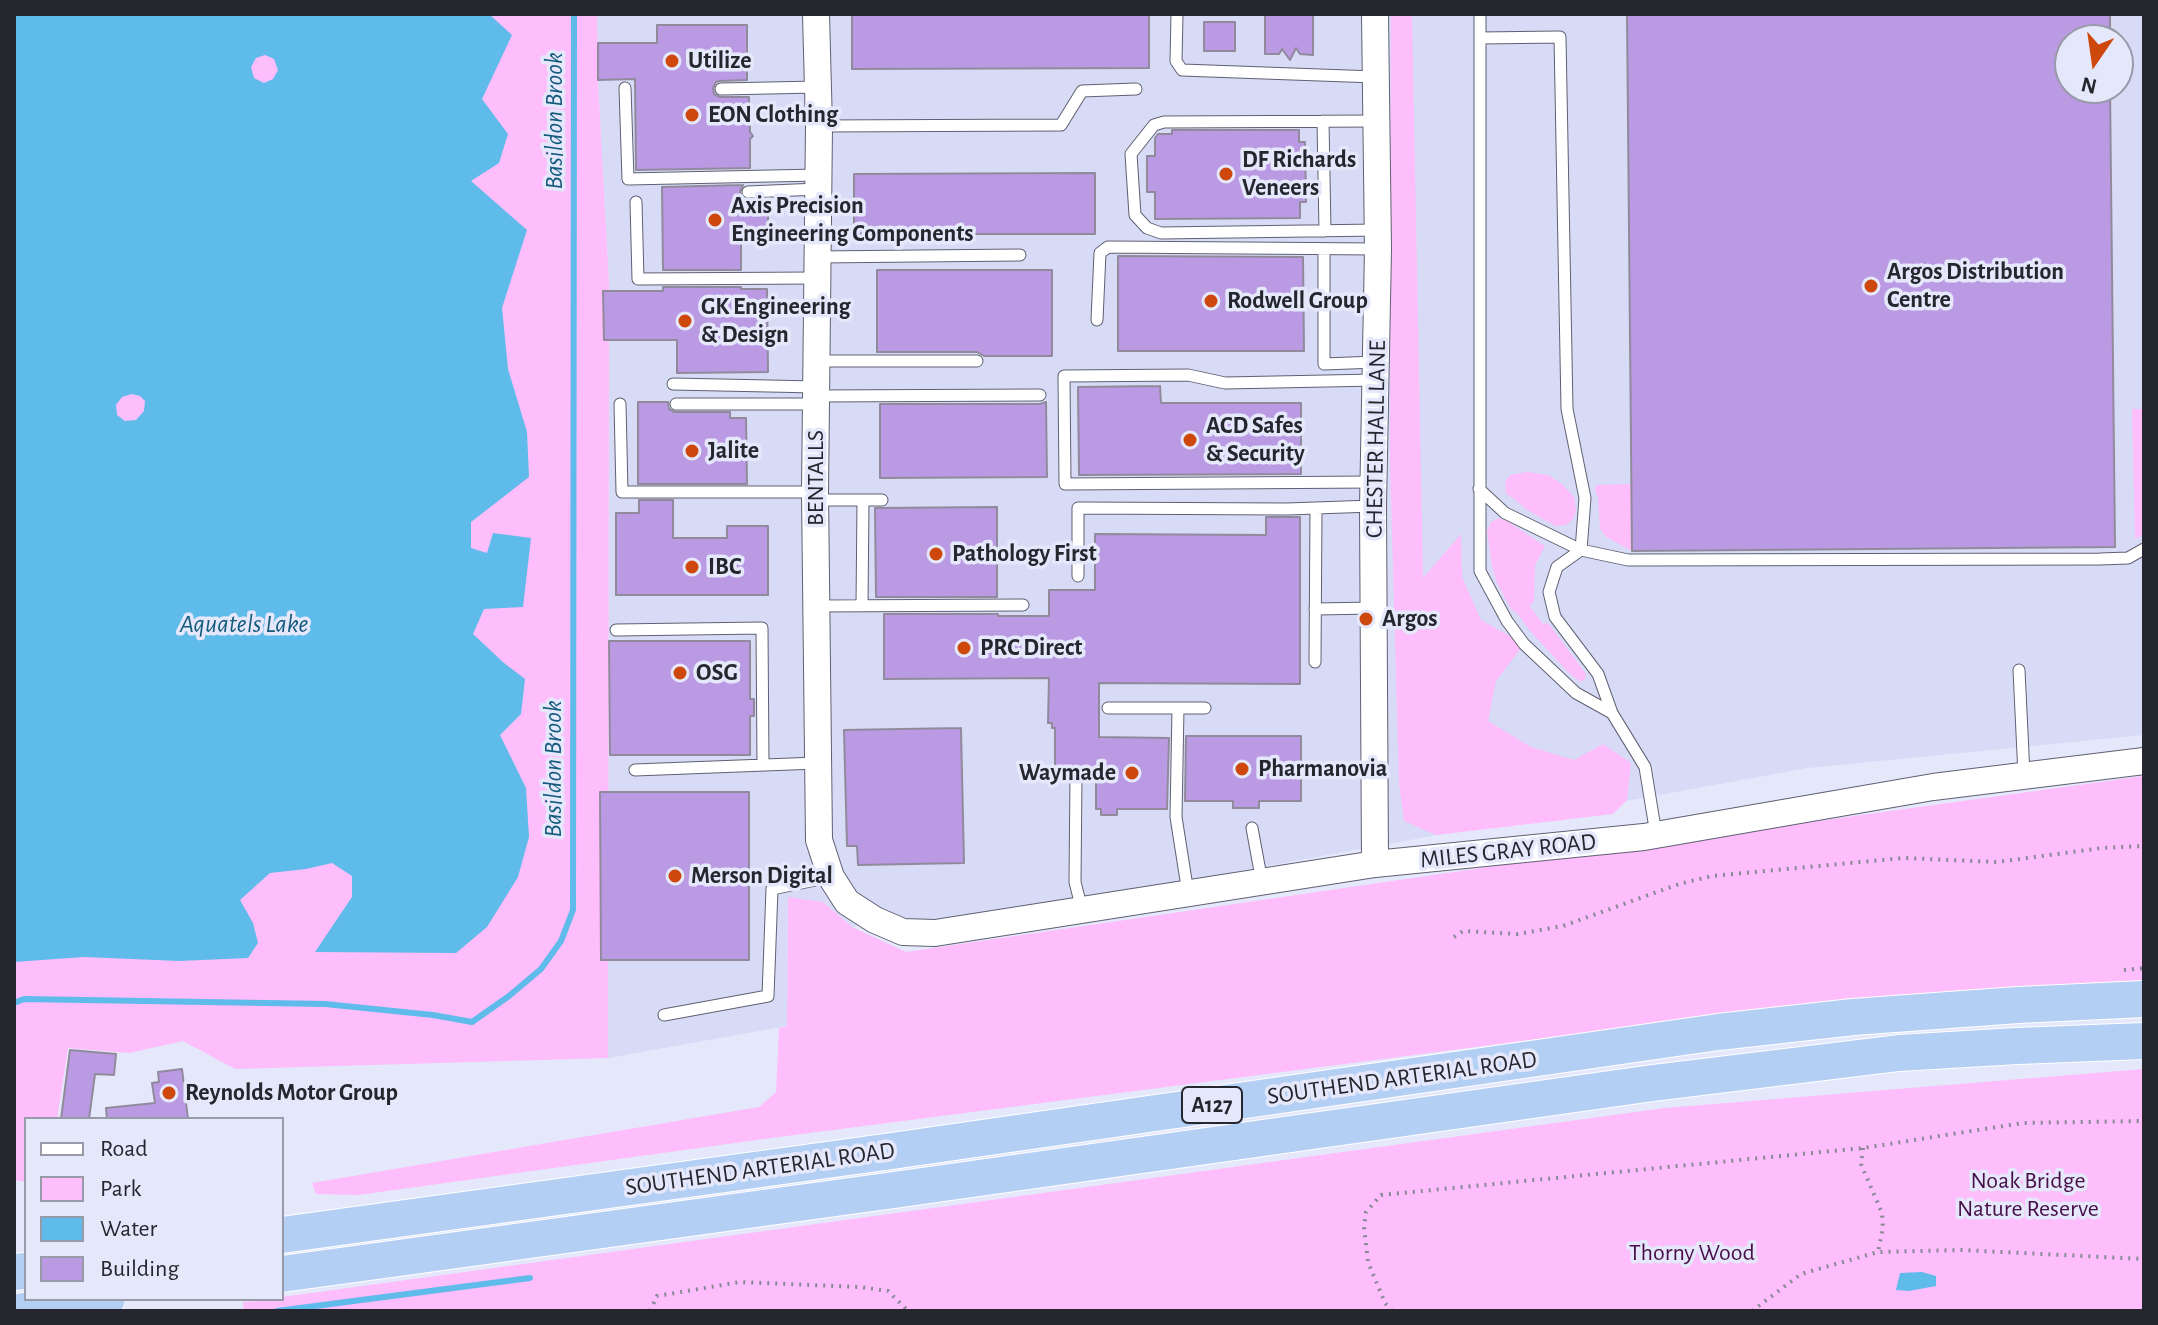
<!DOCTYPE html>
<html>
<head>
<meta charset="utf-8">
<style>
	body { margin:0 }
	#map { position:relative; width:2158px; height:1325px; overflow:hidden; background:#e5e7fb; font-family:"Alegreya Sans",sans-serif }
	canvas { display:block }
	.frame { position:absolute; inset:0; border:16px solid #25262e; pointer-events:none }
	.legend { position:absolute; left:24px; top:1117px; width:260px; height:184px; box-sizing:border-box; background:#e5e7fb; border:2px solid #989aa9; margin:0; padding:10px 14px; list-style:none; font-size:24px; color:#25262e }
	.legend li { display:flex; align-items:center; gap:16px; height:40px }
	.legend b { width:40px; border:2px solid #989aa9 }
	.north { position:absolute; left:2054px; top:24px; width:80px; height:80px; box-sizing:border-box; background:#e5e7fb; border:2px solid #989aa9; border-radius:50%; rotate:193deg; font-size:22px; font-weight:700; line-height:32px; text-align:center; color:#25262e }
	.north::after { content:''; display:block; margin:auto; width:28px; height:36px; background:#ce480d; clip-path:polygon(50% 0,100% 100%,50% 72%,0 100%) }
</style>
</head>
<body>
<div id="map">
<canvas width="2158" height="1325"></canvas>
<div class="frame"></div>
<ul class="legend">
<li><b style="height:10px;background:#fff"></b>Road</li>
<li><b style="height:22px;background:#febdfb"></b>Park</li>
<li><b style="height:22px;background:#5fbbea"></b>Water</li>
<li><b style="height:22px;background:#bb9ae4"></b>Building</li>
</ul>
<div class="north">N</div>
</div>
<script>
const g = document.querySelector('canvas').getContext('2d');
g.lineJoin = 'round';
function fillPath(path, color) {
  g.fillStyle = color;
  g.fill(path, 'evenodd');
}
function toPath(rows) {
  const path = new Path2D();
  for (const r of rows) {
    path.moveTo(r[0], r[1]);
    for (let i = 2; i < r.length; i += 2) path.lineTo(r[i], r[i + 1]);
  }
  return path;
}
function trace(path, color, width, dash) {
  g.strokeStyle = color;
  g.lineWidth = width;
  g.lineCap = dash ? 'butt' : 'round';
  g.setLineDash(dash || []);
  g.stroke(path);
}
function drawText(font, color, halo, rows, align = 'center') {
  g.font = font + ' "Alegreya Sans",sans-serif';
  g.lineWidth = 7;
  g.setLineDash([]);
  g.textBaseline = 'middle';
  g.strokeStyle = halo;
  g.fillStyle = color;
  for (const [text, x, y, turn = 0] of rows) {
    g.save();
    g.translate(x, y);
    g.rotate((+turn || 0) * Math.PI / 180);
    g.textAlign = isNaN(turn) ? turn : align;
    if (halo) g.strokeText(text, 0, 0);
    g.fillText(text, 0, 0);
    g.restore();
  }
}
fillPath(toPath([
	[597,14,2144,14,2144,735,1808,768,935,926,875,920,852,927,823,902,788,898,787,1026,608,1058,609,283,598,80],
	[2070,40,2118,40,2118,88,2070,88]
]), '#d7dbf6');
fillPath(toPath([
	[14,14,597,14,598,80,609,283,608,1058,235,1069,183,1041,129,1053,68,1048,57,1119,26,1119,26,1182,14,1180],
	[1391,14,1412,14,1423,578,1461,534,1462,577,1481,620,1524,644,1496,681,1488,721,1531,747,1574,760,1603,744,1631,763,1627,800,1613,814,1436,835,1404,821,1399,783,1390,460],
	[2132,409,2144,409,2144,535,2135,539],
	[1527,472,1548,475,1562,484,1574,497,1576,511,1572,520,1566,525,1555,526,1529,511,1506,493,1505,482,1510,475],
	[1631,484,1632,551,1606,537,1600,529,1598,497,1595,490,1596,485],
	[1499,518,1507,521,1545,546,1535,565,1534,602,1529,605,1543,624,1548,623,1586,674,1585,679,1581,682,1570,674,1531,632,1517,613,1511,609,1497,583,1492,566,1487,531,1491,522],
	[2144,776,2144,983,1770,1009,771,1138,358,1195,316,1194,312,1183,759,1107,776,1092,779,1028,787,1026,788,897,823,902,852,927,906,952,1536,860],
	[2144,1069,2144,1311,1986,1311,1931,1309,1890,1311,244,1311,243,1302,282,1299,282,1297,1665,1108]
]), '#febdfb');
fillPath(toPath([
	[14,14,489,14,512,35,482,99,508,134,499,163,471,181,527,230,502,308,508,369,527,432,529,477,471,522,471,548,487,553,493,533,531,538,523,607,484,609,473,634,504,663,525,679,521,714,500,735,526,788,529,837,518,877,487,927,456,953,315,952,352,897,352,876,332,863,306,869,270,873,240,900,253,923,258,943,248,958,179,961,84,957,14,962],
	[265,55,274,59,278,70,273,79,264,83,254,78,251,67,256,58],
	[132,394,140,396,145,401,144,411,136,420,125,421,117,415,116,405,122,397],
	[1922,1272,1936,1276,1936,1286,1909,1291,1896,1290,1900,1273]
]), '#5fbbea');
trace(toPath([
	[14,1003,24,999,325,1004,433,1015,472,1022,509,996,541,969,561,941,573,910,574,14],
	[277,1311,530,1278]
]), '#5fbbea', 6);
const building = toPath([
	[852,14,1149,14,1149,68,852,69,852,14],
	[1265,14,1313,14,1313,55,1300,54,1296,48,1290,60,1282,49,1279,54,1265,54,1265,14],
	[1627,14,2110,14,2110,40,2070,40,2070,88,2110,88,2115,547,1632,551,1627,14],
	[1204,22,1235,22,1235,51,1204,51,1204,22],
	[657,25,747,25,747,80,720,81,716,82,713,88,714,94,720,97,749,97,750,132,753,136,750,139,750,168,636,170,635,79,598,80,598,43,657,43,657,25],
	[1172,130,1299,130,1299,142,1305,142,1306,202,1300,202,1300,218,1155,219,1155,192,1147,192,1147,156,1155,156,1155,138,1158,134,1172,134,1172,130],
	[1095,173,1095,234,854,234,854,174,1095,173],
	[743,185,740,192,743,199,768,200,768,241,741,241,741,270,663,270,662,187,743,185],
	[1118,256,1303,257,1304,351,1118,351,1118,256],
	[877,270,1052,270,1052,356,984,356,977,352,877,352,877,270],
	[663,287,741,287,741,289,767,289,768,372,677,373,677,340,604,340,603,291,663,291,663,287],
	[1160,386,1161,403,1301,403,1301,474,1079,475,1078,387,1160,386],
	[638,402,668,402,669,409,675,412,730,412,730,418,746,418,747,484,638,484,638,402],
	[1046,402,1047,477,880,478,880,404,1040,404,1046,402],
	[639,500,673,500,673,538,727,538,727,526,768,526,768,595,616,595,616,513,639,513,639,500],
	[997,507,997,597,876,597,875,508,997,507],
	[1266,517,1300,517,1300,684,1099,683,1099,737,1169,738,1167,809,1117,809,1117,815,1101,815,1101,809,1096,809,1096,773,1084,773,1081,768,1077,767,1071,768,1068,773,1055,773,1055,728,1052,728,1052,723,1048,723,1049,678,884,679,884,614,998,614,998,616,1049,616,1049,590,1095,590,1095,534,1266,535,1266,517],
	[609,641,750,641,750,699,754,699,754,716,750,716,750,755,610,755,609,641],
	[961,728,964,863,858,865,857,846,847,846,844,730,961,728],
	[1186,736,1301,736,1301,801,1259,801,1259,808,1233,808,1233,801,1185,801,1186,736],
	[600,792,749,792,749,960,601,960,600,792],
	[70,1050,116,1054,114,1075,95,1074,89,1119,61,1119,70,1050],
	[182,1069,188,1119,107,1119,106,1108,155,1103,152,1083,159,1082,158,1072,182,1069]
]);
fillPath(building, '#bb9ae4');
trace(building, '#918a9c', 2);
const service = toPath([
	[1177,14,1176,61,1182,70,1375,77],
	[1480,14,1480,571,1507,621,1524,644,1576,693,1612,713],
	[1480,38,1560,37,1567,409,1585,498,1581,550,1557,567,1549,592,1555,617,1598,674,1612,713,1645,767,1656,834],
	[625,88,628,179,818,175],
	[721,89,817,87],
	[1323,121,1325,231],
	[1376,121,1164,122,1154,125,1131,154,1135,215,1147,228,1161,233,1378,230],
	[819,126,1061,125,1082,91,1136,89],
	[748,192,818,189],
	[636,202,638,279,817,278],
	[1324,249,1324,364,1376,362],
	[818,257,1020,255],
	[1097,320,1100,253,1108,247,1377,249],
	[818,361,977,361],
	[673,384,816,387],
	[816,396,1040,395],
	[620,404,622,492,815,492],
	[676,404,815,404],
	[1374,482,1065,484,1064,376,1188,375,1225,383,1376,380],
	[1479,489,1505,513,1581,550,1628,560,2100,559,2128,558,2144,549],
	[816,500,882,500],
	[1078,576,1078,508,1287,509,1373,506],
	[816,606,1023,605],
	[862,606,863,500],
	[1315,609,1375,608],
	[616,630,762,628,763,765],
	[1315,662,1316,508],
	[2019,670,2024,775],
	[1108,708,1205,708],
	[1178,708,1176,817,1188,893],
	[635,770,817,763],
	[1076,775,1075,882,1082,910],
	[1252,828,1262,882],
	[664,1015,768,996,772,889,830,877]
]);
const tertiary = toPath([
	[816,14,819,126,815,492,819,840,831,877,847,902,875,920,903,932,935,933,1375,864,1644,837,1933,787,2144,761],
	[1375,864,1373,506,1378,249,1375,14]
]);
const trunk = toPath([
	[282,1235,892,1151,1718,1032,1853,1017,2018,1005,2144,999],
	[14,1272,26,1271],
	[282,1274,894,1190,1653,1083,1899,1053,2017,1046,2144,1041],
	[23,1311,107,1299]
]);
trace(service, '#5f6172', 13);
trace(tertiary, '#5f6172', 28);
trace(trunk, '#fff', 38);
trace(toPath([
	[1454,937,1463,931,1518,934,1563,926,1679,884,1712,876,1904,858,1997,862,2102,848,2144,846],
	[2124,970,2144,968],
	[1863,1148,1861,1164,1882,1213,1883,1228,1878,1252],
	[650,1311,657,1296,740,1282,860,1287,888,1291,908,1311],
	[1392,1311,1385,1303,1368,1262,1364,1227,1366,1212,1381,1195,1863,1148,2023,1123,2144,1121],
	[1752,1311,1801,1274,1878,1252,1961,1250,2144,1259]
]), '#878997', 4, [2, 6]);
trace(service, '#fff', 11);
trace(tertiary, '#fff', 26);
trace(trunk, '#b4cff4', 36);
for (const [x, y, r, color] of [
	[672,61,8,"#ce480d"],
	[692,115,8,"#ce480d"],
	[1226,174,8,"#ce480d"],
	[715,220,8,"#ce480d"],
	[1871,286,8,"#ce480d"],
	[1211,301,8,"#ce480d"],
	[685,321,8,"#ce480d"],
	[1190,440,8,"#ce480d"],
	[692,451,8,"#ce480d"],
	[936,554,8,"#ce480d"],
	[692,567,8,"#ce480d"],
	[1366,619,8,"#ce480d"],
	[964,648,8,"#ce480d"],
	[680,673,8,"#ce480d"],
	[1242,769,8,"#ce480d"],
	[1132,773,8,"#ce480d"],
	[675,876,8,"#ce480d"],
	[169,1093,8,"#ce480d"]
]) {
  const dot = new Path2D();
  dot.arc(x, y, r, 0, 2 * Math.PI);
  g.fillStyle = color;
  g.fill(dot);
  trace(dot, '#e5e7fb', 3);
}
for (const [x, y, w] of [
	[1212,1105,60]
]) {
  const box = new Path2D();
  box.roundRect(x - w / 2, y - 18, w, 36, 6);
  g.fillStyle = '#e5e7fb';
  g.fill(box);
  trace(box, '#25262e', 2);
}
drawText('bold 22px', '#25262e', null, [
	["A127",1212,1105]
]);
drawText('bold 24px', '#25262e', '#e5e7fb', [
	["Utilize",688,61],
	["EON Clothing",708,115],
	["DF Richards",1242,160],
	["Veneers",1242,188],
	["Axis Precision",731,206],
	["Engineering Components",731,234],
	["Argos Distribution",1887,272],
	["Centre",1887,300],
	["Rodwell Group",1227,301],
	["GK Engineering",701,307],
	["& Design",701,335],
	["ACD Safes",1206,426],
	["& Security",1206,454],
	["Jalite",708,451],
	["Pathology First",952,554],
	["IBC",708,567],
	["Argos",1382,619],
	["PRC Direct",980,648],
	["OSG",696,673],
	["Pharmanovia",1258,769],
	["Waymade",1116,773,"right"],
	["Merson Digital",691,876],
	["Reynolds Motor Group",185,1093]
], 'left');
drawText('24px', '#25262e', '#e5e7fb', [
	["CHESTER HALL LANE",1376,439,-89],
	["BENTALLS",816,478,-90],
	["MILES GRAY ROAD",1508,851,-6],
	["SOUTHEND ARTERIAL ROAD",1402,1078,-8],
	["SOUTHEND ARTERIAL ROAD",760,1169,-8]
]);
drawText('24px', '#470e47', '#e5e7fb', [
	["Noak Bridge",2028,1181],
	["Nature Reserve",2028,1209],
	["Thorny Wood",1692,1253]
]);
drawText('italic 26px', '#145b7b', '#e5e7fb', [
	["Basildon Brook",554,121,-90],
	["Aquatels Lake",244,624],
	["Basildon Brook",553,769,-90]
]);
</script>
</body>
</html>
